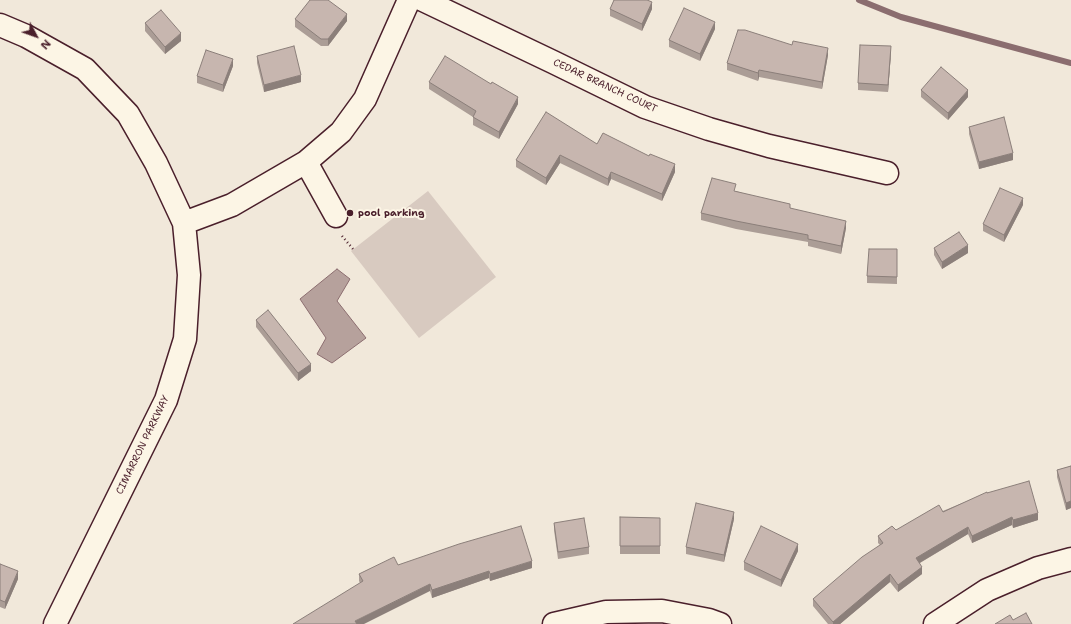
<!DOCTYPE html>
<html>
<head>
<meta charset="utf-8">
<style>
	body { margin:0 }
	#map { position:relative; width:1071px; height:624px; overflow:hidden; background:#f1e8da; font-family:"Shantell Sans",sans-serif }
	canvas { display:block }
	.north { position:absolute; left:16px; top:16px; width:40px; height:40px; -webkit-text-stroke:3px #fcf5e5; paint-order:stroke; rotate:131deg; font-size:11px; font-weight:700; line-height:16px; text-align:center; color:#4a1f2b }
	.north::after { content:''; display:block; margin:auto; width:14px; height:18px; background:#4a1f2b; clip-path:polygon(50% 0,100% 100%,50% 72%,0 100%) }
</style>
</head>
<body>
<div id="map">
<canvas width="1071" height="624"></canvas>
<div class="north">N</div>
</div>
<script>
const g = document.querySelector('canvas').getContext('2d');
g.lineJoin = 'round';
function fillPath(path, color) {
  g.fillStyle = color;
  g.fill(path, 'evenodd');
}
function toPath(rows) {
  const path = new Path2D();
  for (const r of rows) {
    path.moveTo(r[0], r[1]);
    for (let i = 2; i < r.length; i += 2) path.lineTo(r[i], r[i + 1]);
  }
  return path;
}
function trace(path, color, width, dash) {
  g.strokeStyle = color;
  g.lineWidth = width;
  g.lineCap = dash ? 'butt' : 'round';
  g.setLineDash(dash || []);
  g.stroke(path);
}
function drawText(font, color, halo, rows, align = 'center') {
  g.font = font + ' "Shantell Sans",sans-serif';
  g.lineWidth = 4;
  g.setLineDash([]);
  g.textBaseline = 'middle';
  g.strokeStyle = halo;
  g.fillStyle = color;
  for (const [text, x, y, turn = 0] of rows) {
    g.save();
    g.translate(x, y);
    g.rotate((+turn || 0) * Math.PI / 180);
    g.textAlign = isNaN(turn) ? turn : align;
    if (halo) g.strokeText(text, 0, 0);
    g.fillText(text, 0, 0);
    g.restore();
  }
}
fillPath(toPath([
	[428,191,496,277,419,338,351,251]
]), '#d8cac0');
const water = toPath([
	[337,269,350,279,337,301,366,338,332,363,317,354,326,338,300,299,337,269]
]);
fillPath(water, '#b6a19c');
trace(water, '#8b6d6f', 1);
trace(toPath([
	[859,0,901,17,1071,63]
]), '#8b6d6f', 6);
const minor = toPath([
	[423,0,553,62,645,107,709,129,769,146,887,173],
	[0,25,26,36,85,69,128,114,156,163,184,223,189,275,185,339,166,400,55,624],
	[306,162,336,216],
	[184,223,232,205,306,162,341,132,365,99,409,0],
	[554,624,606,612,662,611,709,620,720,624],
	[935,624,987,590,1038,568,1071,559]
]);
trace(minor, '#4a1f2b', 25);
trace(toPath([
	[342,236,353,249]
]), '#4a1f2b', 2.5, [1, 3]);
trace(minor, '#fcf5e5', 22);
fillPath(toPath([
	[610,9,652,9,642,31,610,16],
	[295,19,347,21,328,46,321,46,295,27],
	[145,23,181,41,165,54,145,31],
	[715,29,700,61,669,47,669,40],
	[792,45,828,55,822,89,759,77,758,81,727,70,727,63],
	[891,53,888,92,858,90,858,83],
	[257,56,301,82,264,92,257,63],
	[233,66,223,92,197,83,197,76],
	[429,82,518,104,499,139,473,125,473,117,429,89],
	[921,90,968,97,948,120,921,97],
	[969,127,1013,160,979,169,969,134],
	[597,144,675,172,662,201,611,179,608,186,560,163,546,185,516,167,516,160],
	[736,191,790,208,846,228,841,254,808,246,808,242,736,229,701,220,701,213],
	[1023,205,1004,242,983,231,983,224],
	[934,248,968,253,942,269,934,255],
	[897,249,897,284,867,283,867,276],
	[256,320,311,371,298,381,256,327],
	[1071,466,1071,508,1066,510,1057,477,1057,470],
	[987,493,1038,520,1013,528,1012,525,972,543,968,534,920,563,922,574,898,592,890,582,840,624,828,624,813,606,813,599,880,545,878,543,878,536,896,530],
	[620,517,660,518,660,554,620,554],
	[734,519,724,562,686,554,686,547],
	[554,523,589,547,589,554,558,559,554,530],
	[798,551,781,587,744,570,744,562],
	[0,564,18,579,5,609,0,607],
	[398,565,532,568,490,581,489,578,432,598,430,591,360,583,359,581,359,574]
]), '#ab9d96');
fillPath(toPath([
	[652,2,652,9,642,31,642,24],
	[347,14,347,21,328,46,328,39],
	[715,22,715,29,700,61,700,54],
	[181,33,181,41,165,54,165,47],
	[891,46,891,53,888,92,888,85],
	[828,48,828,55,822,89,822,82],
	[233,59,233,66,223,92,223,85],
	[759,70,759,77,758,81,758,73],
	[301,75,301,82,264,92,264,85],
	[968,90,968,97,948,120,948,113],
	[518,97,518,104,499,139,499,132],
	[1013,153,1013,160,979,169,979,162],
	[560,155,560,163,546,185,546,178],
	[675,164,675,172,662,201,662,194],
	[611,172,611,179,608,186,608,179],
	[1023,198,1023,205,1004,242,1004,235],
	[846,221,846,228,841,254,841,246],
	[968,245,968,253,942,269,942,262],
	[311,364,311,371,298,381,298,373],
	[1071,501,1071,508,1066,510,1066,503],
	[734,512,734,519,724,562,724,555],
	[1038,513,1038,520,1013,528,1013,520],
	[1012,517,1012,525,972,543,972,536],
	[968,527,968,534,916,565,916,558],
	[798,544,798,551,781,587,781,580],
	[532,561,532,568,490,581,490,574],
	[922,567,922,574,898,592,898,585],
	[18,571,18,579,5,609,5,602],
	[489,571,489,578,432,598,432,590],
	[890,574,890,582,840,624,833,624,833,622],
	[430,584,430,591,364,624,355,624,355,621]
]), '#8b7f7a');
const building = toPath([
	[310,0,328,0,347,14,328,39,321,39,295,19,310,0],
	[614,0,647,0,652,2,642,24,610,9,614,0],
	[684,8,715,22,700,54,669,40,684,8],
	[161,10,181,33,165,47,145,23,161,10],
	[738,30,745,30,792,45,793,41,828,48,822,82,759,70,758,73,727,63,738,30],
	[860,45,891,46,888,85,858,83,860,45],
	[294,46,301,75,264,85,257,56,294,46],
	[206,50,233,59,223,85,197,76,206,50],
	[445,56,491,84,492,82,518,97,499,132,473,117,476,111,429,82,445,56],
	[941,67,968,90,948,113,921,90,941,67],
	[546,112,597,144,603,133,649,156,650,154,675,164,662,194,611,172,608,179,560,155,546,178,516,160,546,112],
	[1004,117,1013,153,979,162,969,127,1004,117],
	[712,178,736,184,734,191,790,204,790,208,846,221,841,246,808,239,808,235,736,221,701,213,712,178],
	[1000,188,1023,198,1004,235,983,224,1000,188],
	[959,232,968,245,942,262,934,248,959,232],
	[869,249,897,249,897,277,867,276,869,249],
	[268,310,311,364,298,373,256,320,268,310],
	[1071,466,1071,501,1066,503,1057,470,1071,466],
	[1029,481,1038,513,1013,520,1012,517,972,536,968,527,916,558,922,567,898,585,890,574,833,622,813,599,862,557,883,543,878,536,892,526,896,530,939,505,943,512,987,492,987,493,1029,481],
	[696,503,734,512,724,555,686,547,696,503],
	[620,517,660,518,660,546,620,546,620,517],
	[584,518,589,547,558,552,554,523,584,518],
	[521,526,532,561,490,574,489,571,432,590,430,584,355,621,357,624,293,624,363,581,359,574,394,557,398,565,459,544,521,526],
	[761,526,798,544,781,580,744,562,761,526],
	[0,564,18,571,5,602,0,600,0,564],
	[1026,613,1032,624,995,624,1010,615,1013,620,1026,613]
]);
fillPath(building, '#c7b6af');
trace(building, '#8b7f7a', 1);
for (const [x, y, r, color] of [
	[350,213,4,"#4a1f2b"]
]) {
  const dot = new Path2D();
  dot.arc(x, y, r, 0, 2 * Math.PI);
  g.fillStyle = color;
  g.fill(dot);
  trace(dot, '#fcf5e5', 1.5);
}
drawText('10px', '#4a1f2b', '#fcf5e5', [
	["CEDAR BRANCH COURT",605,86,25],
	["CIMARRON PARKWAY",143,445,-64]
]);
drawText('bold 10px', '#4a1f2b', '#fcf5e5', [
	["pool parking",358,213]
], 'left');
</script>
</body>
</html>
